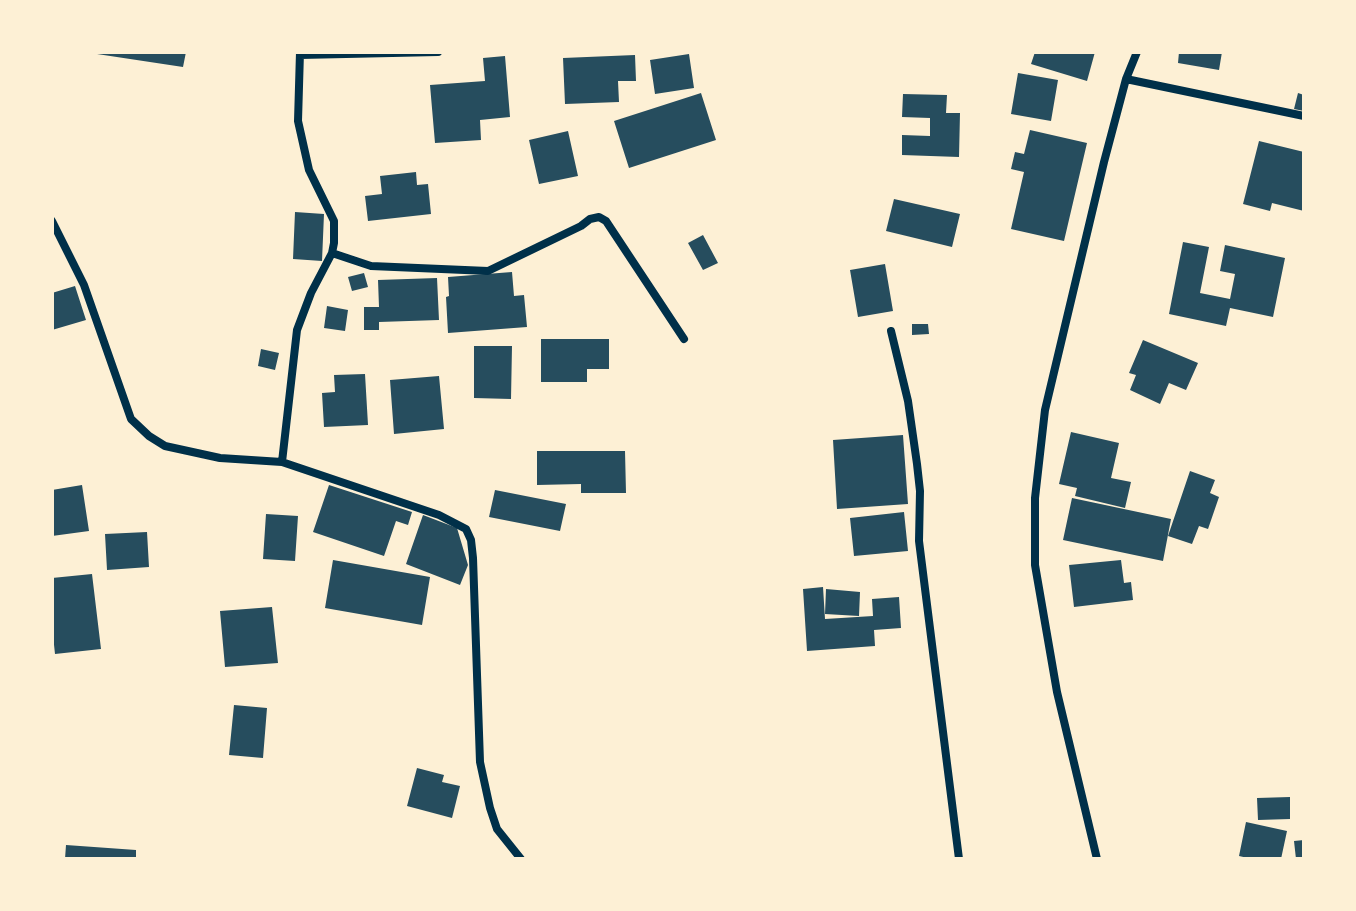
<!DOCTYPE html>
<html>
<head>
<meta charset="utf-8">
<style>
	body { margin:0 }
	#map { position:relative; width:1356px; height:911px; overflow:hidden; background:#fdf0d5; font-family:Montserrat,sans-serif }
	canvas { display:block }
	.frame { position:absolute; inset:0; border:54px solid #fdf0d5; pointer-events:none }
</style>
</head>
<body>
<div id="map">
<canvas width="1356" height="911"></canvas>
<div class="frame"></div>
</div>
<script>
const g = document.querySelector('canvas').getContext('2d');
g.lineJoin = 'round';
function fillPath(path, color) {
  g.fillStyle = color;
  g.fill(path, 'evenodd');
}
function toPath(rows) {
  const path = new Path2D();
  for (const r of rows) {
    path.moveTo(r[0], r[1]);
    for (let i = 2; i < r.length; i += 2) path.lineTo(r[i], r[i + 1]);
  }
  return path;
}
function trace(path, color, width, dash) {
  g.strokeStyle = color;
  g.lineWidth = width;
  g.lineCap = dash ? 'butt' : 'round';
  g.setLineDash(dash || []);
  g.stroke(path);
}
fillPath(toPath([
	[97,52,186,52,183,67,97,54],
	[1035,52,1095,52,1087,81,1031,64],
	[1179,52,1222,52,1219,70,1178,63],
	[689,54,694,88,655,94,650,60],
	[635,55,636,81,618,81,619,102,565,104,563,58],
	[505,56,510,117,480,120,481,140,435,143,430,85,485,81,483,58],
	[1018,73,1058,80,1051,121,1011,114],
	[701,93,716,140,629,168,614,121],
	[1298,93,1304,95,1304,111,1294,109],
	[903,94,947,95,946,113,960,113,959,157,902,155,902,135,930,136,930,118,902,117],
	[1030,130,1087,143,1064,241,1011,229,1024,172,1011,169,1015,152,1024,154],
	[568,131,578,176,539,184,529,140],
	[1259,141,1304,152,1304,211,1272,203,1270,211,1243,204],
	[416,172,417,185,428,184,431,214,368,221,365,196,382,194,380,176],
	[894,199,960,214,952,247,886,231],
	[295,212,324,214,322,261,293,259],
	[703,235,718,263,703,270,688,243],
	[1183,242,1209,247,1200,293,1230,299,1235,274,1220,271,1225,245,1285,258,1273,317,1230,308,1226,326,1169,314],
	[885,264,893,311,858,317,850,270],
	[512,272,514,296,524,295,527,327,448,333,446,297,449,296,448,277],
	[364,273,368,287,352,291,348,277],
	[437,278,439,320,379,322,379,330,364,330,364,307,379,307,378,280],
	[75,286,86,320,52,330,52,293],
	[327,306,348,310,345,331,324,328],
	[912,324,928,324,929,334,912,335],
	[541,339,609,339,609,369,587,369,587,382,541,382],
	[1143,340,1198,363,1186,390,1169,383,1160,404,1130,390,1136,375,1129,373],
	[474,346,512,346,511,399,474,398],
	[261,349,279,353,275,370,258,366],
	[365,374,368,425,324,427,322,393,335,392,334,375],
	[439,376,444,429,394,434,390,380],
	[1071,432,1119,443,1111,478,1131,482,1125,508,1075,496,1077,488,1059,484],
	[903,435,908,504,837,509,833,440],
	[537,451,625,451,626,493,581,493,581,484,537,485],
	[1190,471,1215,480,1210,493,1219,497,1208,529,1199,526,1192,544,1168,536],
	[82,485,89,531,52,536,52,490],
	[329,485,412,512,408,525,396,521,384,556,313,532],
	[495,490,566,504,560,531,489,517],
	[1072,498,1171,519,1163,561,1063,540],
	[904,512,908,551,854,556,850,518],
	[266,514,298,516,295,561,263,559],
	[423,515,457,528,468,565,460,585,406,564],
	[147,532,149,567,107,570,105,534],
	[333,560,430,577,422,625,325,608],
	[1121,560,1124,583,1131,582,1133,600,1074,607,1069,565],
	[92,574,101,649,55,654,52,626,52,578],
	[823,587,825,619,873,616,872,599,899,597,901,628,874,630,875,646,807,651,803,589],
	[826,589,860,592,859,616,825,614],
	[272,607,278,663,225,667,220,611],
	[234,705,267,708,263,758,229,755],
	[417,768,444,775,442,782,460,786,452,818,407,806],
	[1290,797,1290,819,1258,820,1257,798],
	[1246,822,1287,831,1281,859,1252,859,1239,856],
	[1304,840,1304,859,1296,859,1294,841],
	[66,845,136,850,136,859,65,859]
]), '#264d5e');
trace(toPath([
	[300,52,298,121,309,170,334,221,334,243,332,253,311,293,297,330,282,462,439,515,466,529,471,540,473,558,480,762,490,808,497,829,521,859],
	[300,55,438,52],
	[1126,79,1304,116],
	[52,221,84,285,131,419,149,436,165,446,220,458,282,462],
	[332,253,371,266,488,271,581,226,590,219,599,217,606,221,684,339],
	[891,331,908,401,917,464,920,491,919,541,959,859],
	[1097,859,1057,692,1035,565,1035,498,1045,410,1104,162,1126,79,1137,52]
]), '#003049', 8);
</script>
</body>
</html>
